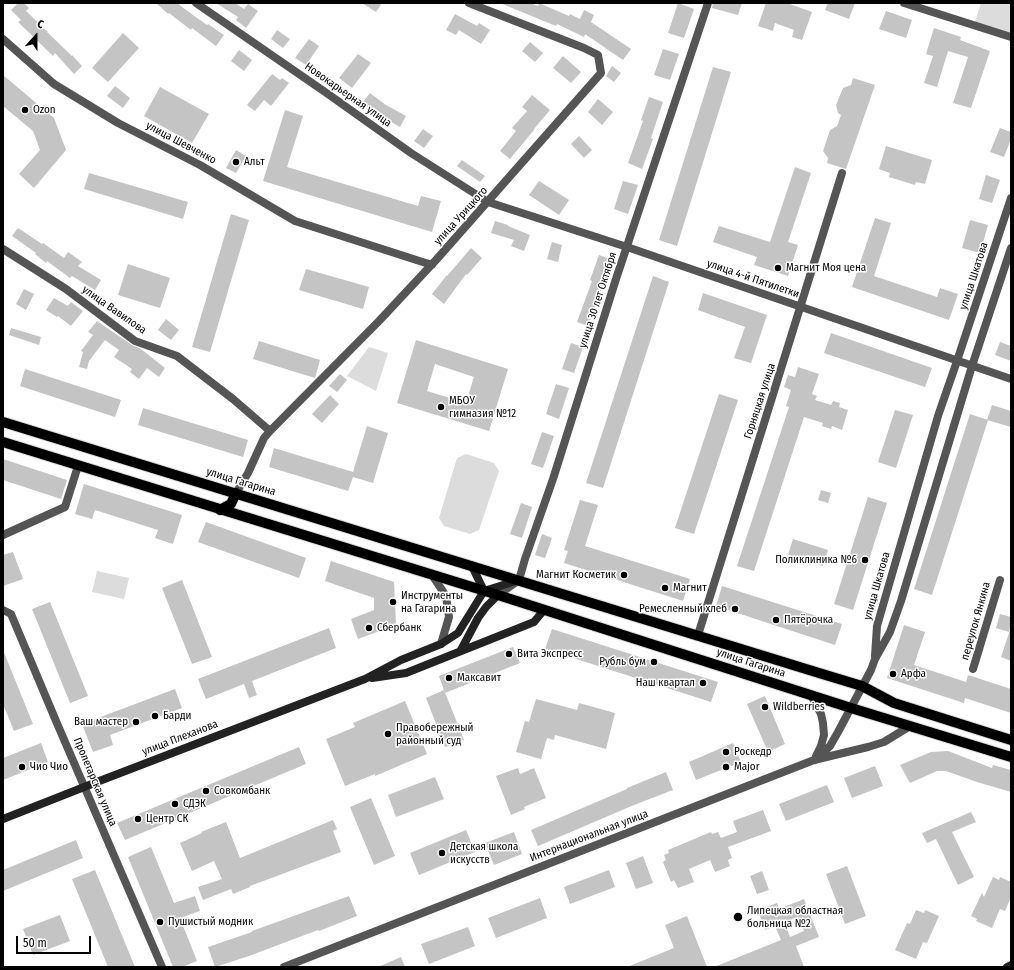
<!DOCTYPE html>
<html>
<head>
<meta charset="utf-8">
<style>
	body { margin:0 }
	#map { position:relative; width:1014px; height:970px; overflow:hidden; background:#fff; font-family:"Fira Sans Condensed",sans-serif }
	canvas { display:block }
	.frame { position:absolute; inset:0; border:4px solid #000; pointer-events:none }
	.north { position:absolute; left:16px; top:16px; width:40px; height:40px; -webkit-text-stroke:3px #fff; paint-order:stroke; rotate:21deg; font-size:11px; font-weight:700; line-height:16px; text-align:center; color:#000 }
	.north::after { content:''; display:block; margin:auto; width:14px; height:18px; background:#000; clip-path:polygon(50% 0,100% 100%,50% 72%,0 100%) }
	.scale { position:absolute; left:16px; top:936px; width:75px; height:18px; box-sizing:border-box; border:2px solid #000; border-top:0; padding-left:5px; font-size:12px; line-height:14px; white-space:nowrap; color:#000; -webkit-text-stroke:3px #fff; paint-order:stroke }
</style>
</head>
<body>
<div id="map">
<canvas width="1014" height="970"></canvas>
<div class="frame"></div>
<div class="north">С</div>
<div class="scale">50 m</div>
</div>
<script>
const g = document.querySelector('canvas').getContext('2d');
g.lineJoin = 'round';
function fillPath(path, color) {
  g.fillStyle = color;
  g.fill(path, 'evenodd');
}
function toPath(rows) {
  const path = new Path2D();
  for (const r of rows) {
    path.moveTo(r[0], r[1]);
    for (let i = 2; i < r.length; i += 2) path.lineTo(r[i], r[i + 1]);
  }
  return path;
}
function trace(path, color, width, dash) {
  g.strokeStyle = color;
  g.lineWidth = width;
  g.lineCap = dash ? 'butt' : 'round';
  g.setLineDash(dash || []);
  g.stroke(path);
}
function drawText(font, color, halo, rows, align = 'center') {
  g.font = font + ' "Fira Sans Condensed",sans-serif';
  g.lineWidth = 3;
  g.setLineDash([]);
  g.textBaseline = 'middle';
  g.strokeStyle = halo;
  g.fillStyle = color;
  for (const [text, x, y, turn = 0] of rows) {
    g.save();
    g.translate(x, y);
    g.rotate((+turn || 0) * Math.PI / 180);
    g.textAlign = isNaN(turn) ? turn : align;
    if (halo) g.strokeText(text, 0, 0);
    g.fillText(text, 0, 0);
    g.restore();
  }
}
fillPath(toPath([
	[981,3,1011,3,1011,34,975,22],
	[369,347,388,353,376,391,347,376],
	[466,454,494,463,499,471,479,530,470,534,444,526,439,518,457,458],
	[97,571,129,578,124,599,92,592]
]), '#dcdcdc');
fillPath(toPath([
	[18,3,24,3,29,8,26,11,48,32,47,32,72,56,72,55,82,66,74,74,55,53,53,56,18,22,21,20,11,10],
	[156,3,177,3,186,10,207,25,208,24,224,35,216,46,192,28,191,30,169,13,168,14],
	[216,3,235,3,244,9,248,4,258,11,246,28,236,20,238,17],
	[362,3,382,3,376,12],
	[500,3,530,3,538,6,539,3,569,16,570,14,580,19,584,10,594,15,591,22,631,49,623,60,585,34,584,37,557,24,556,26],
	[678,3,694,9,684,38,668,33],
	[713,3,742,3,738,15,712,8],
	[766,3,787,3,812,12,802,40,792,37,794,30,775,23,773,31,758,26],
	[828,3,855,3,849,19,825,10],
	[886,11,912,20,906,38,879,29],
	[455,14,477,26,479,23,490,30,481,44,459,30,456,35,446,30],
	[934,28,961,37,960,40,990,51,971,108,953,103,968,57,948,51,937,87,924,83,933,56,926,54],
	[277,30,290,39,283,48,271,39],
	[123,33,139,48,108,82,92,68],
	[309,39,319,46,306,65,295,58],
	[530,42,543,53,535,62,522,51],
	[663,49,679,54,670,80,654,75],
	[239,50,252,60,244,71,231,61],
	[358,54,371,63,352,88,339,78],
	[563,56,581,72,571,83,553,68],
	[612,66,621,73,614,82,606,76],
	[713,67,731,72,677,246,659,240],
	[272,74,280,80,282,78,289,83,271,106,264,100,255,111,247,105],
	[3,75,54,118,66,150,34,188,19,174,40,150,33,131,3,106],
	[853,78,875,85,846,169,827,163,828,158,823,151,830,130,837,126,841,115,838,113,836,105,843,88,851,85],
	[115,86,130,98,123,108,107,96],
	[160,87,209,114,192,143,144,116],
	[370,93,386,105,406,116,400,127,377,114,362,103],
	[532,95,550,110,534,129,534,130,510,159,500,151,516,131,512,128,527,111,522,107],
	[649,97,663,102,651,138,653,139,642,169,628,163,643,121,641,120],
	[598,99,613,112,602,125,588,112],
	[285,110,303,116,287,167,418,206,421,196,441,201,432,232,263,181],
	[1000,128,1011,132,1011,139,1004,157,990,152],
	[423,129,433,136,424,148,414,141],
	[579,136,592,150,584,158,571,144],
	[886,146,932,160,925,184,916,182,915,185,889,177,890,173,879,169],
	[236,150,246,156,236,173,226,168],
	[462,160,485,176,480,182,457,166],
	[795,167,811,173,788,242,798,245,788,276,754,265,757,257,713,242,719,226,770,242],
	[89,173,188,202,183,219,84,189],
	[986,175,1000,180,992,203,979,199],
	[539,181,569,200,559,215,529,195],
	[623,181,638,185,628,214,614,209],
	[231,214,249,220,210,352,192,347],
	[875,218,891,223,874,276,937,297,940,288,958,294,949,320,852,287],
	[970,220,988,225,980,253,962,248],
	[495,221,508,225,508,226,530,235,524,251,511,246,514,240,491,233],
	[18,228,42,244,43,243,64,258,68,252,82,262,78,266,101,280,95,290,72,276,70,278,47,261,46,263,35,254,36,253,12,236],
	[552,242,562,245,558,262,547,259],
	[471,248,482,258,467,275,466,274,444,304,432,294,447,275,447,276],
	[599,255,612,260,588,326,577,322,592,281,590,280],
	[128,264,170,278,160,308,118,295],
	[306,269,369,287,363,309,299,290],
	[653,276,669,282,603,488,586,483],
	[24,289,34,294,26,310,16,304],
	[703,293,767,315,751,363,734,358,745,327,698,310],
	[54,298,68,306,71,302,83,311,71,326,58,316,57,317,46,310],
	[166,319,179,330,171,340,158,330],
	[97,321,113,332,132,345,141,349,165,368,159,377,147,368,139,379,130,372,132,369,114,357,119,350,105,340,89,361,87,369,79,367,83,352,81,351,93,335,88,332],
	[11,328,41,337,39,345,9,335],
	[831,333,932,368,925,387,824,353],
	[416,340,508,369,489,431,397,403],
	[435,364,474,377,466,403,427,391],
	[259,341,320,360,315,378,253,359],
	[1000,342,1011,346,1011,361,995,355],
	[571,343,583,347,574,373,562,369],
	[798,367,819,374,812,394,817,396,815,400,831,405,833,401,840,403,839,407,848,410,842,430,832,426,831,429,822,426,823,423,804,417,754,571,737,566,789,407,786,406,791,390,784,387,788,375,795,377],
	[25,369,121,400,115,417,20,386],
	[340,374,347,380,337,392,329,386],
	[556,384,569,388,559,419,546,414],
	[719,394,738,400,694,534,675,528],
	[330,395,339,404,322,423,312,414],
	[992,405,1011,411,1011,427,987,420],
	[143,408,248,440,243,457,138,425],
	[895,410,913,415,896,468,878,462],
	[970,414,988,420,932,595,914,589],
	[367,426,388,433,373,483,353,477,348,491,269,467,274,448,353,472],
	[542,432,554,436,543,468,531,464],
	[3,459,67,480,61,499,3,480],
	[84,484,182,515,173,544,155,538,158,530,95,510,92,519,75,514],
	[821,490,831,493,828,503,818,500],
	[868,497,887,503,853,610,834,604],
	[580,500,598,505,585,546,690,579,683,601,564,563,568,551,564,550],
	[521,503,532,507,522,538,510,534],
	[206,522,306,558,299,578,198,542],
	[542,534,552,538,545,558,535,555],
	[793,539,828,550,823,566,788,555],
	[13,552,23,579,3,586,3,555],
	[331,561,394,582,396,625,358,639,351,619,374,610,374,598,325,581],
	[182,580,212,657,192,664,162,588],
	[722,586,842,624,835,645,716,606],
	[50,602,88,696,70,703,32,609],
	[1000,614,1011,617,1011,623,1009,632,996,628],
	[904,625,925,632,914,665,966,682,968,675,1011,689,1011,713,965,698,964,703,887,678],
	[329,628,336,648,252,681,257,695,249,698,244,684,206,699,198,679],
	[552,629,718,682,711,702,545,649],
	[1010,630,1011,630,1011,661,1001,657],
	[513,647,520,663,445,693,439,676],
	[3,650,33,724,14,731,3,704],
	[175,689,182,708,110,735,113,745,93,752,82,724],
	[444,690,464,740,445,747,426,698],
	[765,696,785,744,768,752,747,704],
	[536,699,577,710,579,703,615,713,606,749,555,735,554,740,547,738,541,759,516,752,525,721,529,722],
	[405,701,427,754,375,776,375,774,345,786,326,739,355,727,353,723],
	[41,743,48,762,3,780,3,758],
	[733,743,741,762,696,780,689,762],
	[299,747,306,764,125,840,117,823],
	[948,751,992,768,993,765,1011,770,1011,792,977,782,946,771,937,771,910,783,900,765,931,752],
	[875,766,883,786,852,798,844,778],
	[518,768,520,774,534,768,546,798,524,807,525,809,511,815,496,776],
	[666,772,673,790,634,805,538,846,531,830,627,789,627,788],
	[435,777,444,799,396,817,388,795],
	[827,785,834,802,786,821,779,804],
	[371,798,395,856,374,865,350,807],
	[763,810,771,831,728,847,732,858,728,860,730,866,715,872,710,860,689,869,694,882,678,888,674,880,671,882,663,862,666,860,664,855,669,853,668,850,711,832,712,834,718,832,721,838,737,832,733,821],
	[971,812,976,822,952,832,974,877,958,885,936,839,927,843,922,833],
	[333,820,337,829,333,831,341,852,250,886,250,887,233,894,231,889,203,900,198,887,222,879,214,861,192,871,180,843,202,833,201,832,226,822,240,858],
	[466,830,475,852,419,875,410,853],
	[514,832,522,854,494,865,485,843],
	[76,840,83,858,3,891,3,870],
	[151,847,174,903,195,896,200,911,180,918,197,961,182,967,173,967,128,857],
	[643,856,653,883,636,889,626,863],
	[847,866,866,916,845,924,826,874],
	[95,870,135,967,108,967,72,879],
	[609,870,615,887,570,904,564,887],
	[762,871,769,890,757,894,750,876],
	[993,877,999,880,1000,877,1011,882,1011,897,1005,911,1000,909,992,928,976,921,977,919,971,916,982,893,984,897],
	[349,896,357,916,319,931,318,930,249,956,215,967,208,947,252,932,252,931],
	[540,898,547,918,496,938,488,918],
	[804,899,819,937,796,946,804,967,714,967,781,940,775,926,765,930,758,910,777,903,779,909],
	[798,917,804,931,790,937,784,922],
	[916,910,924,913,925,910,939,916,927,943,923,942,916,959,895,950,907,923,910,924],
	[60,915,70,941,33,955,23,929],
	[687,916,707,967,627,967,674,948,665,925],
	[468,927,475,946,429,964,421,944],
	[401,957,405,967,378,967]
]), '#c4c4c4');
const primary = toPath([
	[3,422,819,673,862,686,894,703,1011,740],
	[3,442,498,595,851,708,1011,757],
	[220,510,231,504,236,493]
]);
trace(primary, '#dbdbdb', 12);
trace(toPath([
	[196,3,328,94,411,153,488,202,627,247,1011,379],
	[904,3,1011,37],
	[3,39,54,84,118,123,200,165,295,221,432,265],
	[3,249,66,289,135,341,177,356,233,399,270,431],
	[236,493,248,473,264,438,270,431,379,321,436,260,601,73,598,55,584,48,469,3],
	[3,535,65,507,78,466],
	[432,575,446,596,449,617,441,644],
	[498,595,519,580,525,559,553,479,616,279,708,3],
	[3,610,11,614,56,721,162,967],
	[698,635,842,173],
	[875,656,877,626,938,416,957,361,1011,198],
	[973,669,1000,580],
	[811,695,821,714,823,723,824,735,821,746,816,756],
	[815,760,830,746,838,732,871,670,875,659,890,632,901,601,972,366,1011,248],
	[284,967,814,760,868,747,884,742,910,726]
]), '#555', 8);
trace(toPath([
	[472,566,484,591],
	[484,591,519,580],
	[461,650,478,618,486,607,498,595],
	[372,678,406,673,534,622,544,610],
	[3,819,102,780,365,679,401,660,441,644,458,633,484,591],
	[1007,967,1011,965]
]), '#222', 8);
trace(primary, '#000', 10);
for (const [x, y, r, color] of [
	[25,110,4,"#000"],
	[236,162,4,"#000"],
	[778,268,4,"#000"],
	[441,407,4,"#000"],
	[865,560,4,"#000"],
	[624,575,4,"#000"],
	[665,588,4,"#000"],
	[393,602,4,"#000"],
	[735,609,4,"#000"],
	[776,620,4,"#000"],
	[369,628,4,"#000"],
	[509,654,4,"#000"],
	[654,662,4,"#000"],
	[893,674,4,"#000"],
	[449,678,4,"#000"],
	[703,683,4,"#000"],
	[765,707,4,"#000"],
	[155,716,4,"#000"],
	[136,722,4,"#000"],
	[388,734,4,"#000"],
	[726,752,4,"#000"],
	[22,767,4,"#000"],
	[726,767,4,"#000"],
	[206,791,4,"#000"],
	[175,804,4,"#000"],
	[138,819,4,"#000"],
	[442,853,4,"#000"],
	[738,917,5,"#000"],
	[160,922,4,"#000"]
]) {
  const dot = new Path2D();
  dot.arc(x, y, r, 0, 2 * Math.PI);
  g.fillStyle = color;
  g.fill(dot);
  trace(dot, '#fff', 1.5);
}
drawText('11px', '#000', '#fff', [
	["Новокарьерная улица",348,95,35],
	["улица Шевченко",181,143,28],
	["улица Урицкого",461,216,-48],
	["улица Шкатова",974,276,-72],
	["улица 4-й Пятилетки",753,279,19],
	["улица 30 лет Октября",598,300,-72],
	["улица Вавилова",114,310,35],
	["Горняцкая улица",760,401,-72],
	["улица Гагарина",241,482,17],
	["улица Шкатова",877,586,-74],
	["переулок Янкина",976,621,-74],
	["улица Гагарина",751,663,18],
	["улица Плеханова",180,738,-21],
	["Пролетарская улица",95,782,67],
	["Интернациональная улица",589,836,-21]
]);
drawText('11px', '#000', '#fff', [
	["Ozon",33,110],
	["Альт",244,162],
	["Магнит Моя цена",786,268],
	["МБОУ",449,401],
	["гимназия №12",449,414],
	["Поликлиника №6",857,560,"right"],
	["Магнит Косметик",616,575,"right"],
	["Магнит",673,588],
	["Инструменты",401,596],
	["на Гагарина",401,609],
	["Ремесленный хлеб",727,609,"right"],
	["Пятёрочка",784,620],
	["Сбербанк",377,628],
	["Вита Экспресс",517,654],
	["Рубль бум",646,662,"right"],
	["Арфа",901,674],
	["Максавит",457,678],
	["Наш квартал",695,683,"right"],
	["Wildberries",773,707],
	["Барди",163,716],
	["Ваш мастер",128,722,"right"],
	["Правобережный",396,728],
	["районный суд",396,741],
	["Роскедр",734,752],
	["Чио Чио",30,767],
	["Major",734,767],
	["Совкомбанк",214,791],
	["СДЭК",183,804],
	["Центр СК",146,819],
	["Детская школа",450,847],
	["искусств",450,860],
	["Липецкая областная",747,911],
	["больница №2",747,924],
	["Пушистый модник",168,922]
], 'left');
</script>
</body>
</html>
